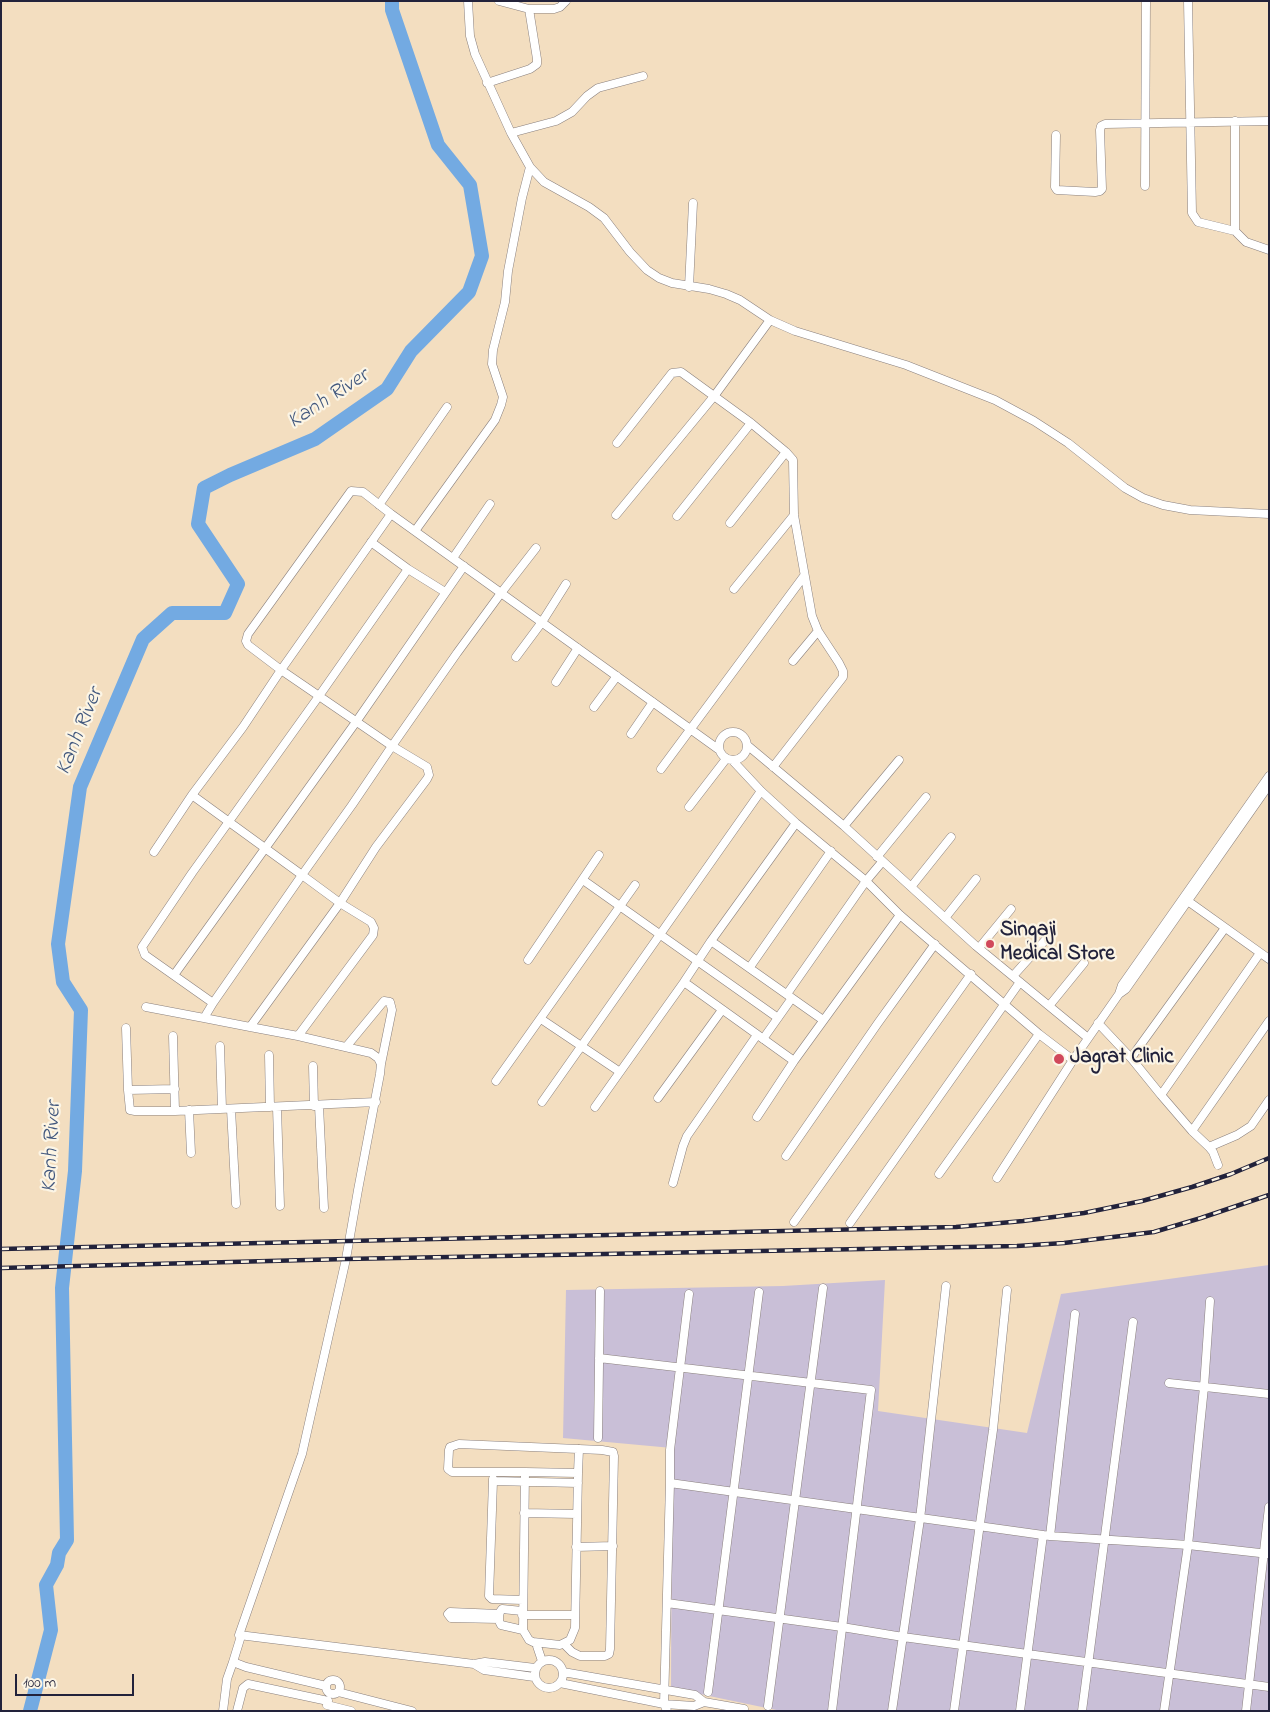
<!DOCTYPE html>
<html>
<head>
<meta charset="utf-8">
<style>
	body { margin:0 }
	#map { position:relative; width:1270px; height:1712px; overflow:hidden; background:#f3dec0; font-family:"Indie Flower",sans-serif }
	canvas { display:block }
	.frame { position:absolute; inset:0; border:2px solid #22223b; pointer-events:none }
	.scale { position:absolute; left:15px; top:1674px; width:119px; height:22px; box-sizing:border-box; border:2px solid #22223b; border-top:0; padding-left:6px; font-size:15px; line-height:18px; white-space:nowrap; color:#22223b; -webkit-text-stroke:4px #fcf5e5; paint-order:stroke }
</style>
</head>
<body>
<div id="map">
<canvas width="1270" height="1712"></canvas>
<div class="frame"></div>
<div class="scale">100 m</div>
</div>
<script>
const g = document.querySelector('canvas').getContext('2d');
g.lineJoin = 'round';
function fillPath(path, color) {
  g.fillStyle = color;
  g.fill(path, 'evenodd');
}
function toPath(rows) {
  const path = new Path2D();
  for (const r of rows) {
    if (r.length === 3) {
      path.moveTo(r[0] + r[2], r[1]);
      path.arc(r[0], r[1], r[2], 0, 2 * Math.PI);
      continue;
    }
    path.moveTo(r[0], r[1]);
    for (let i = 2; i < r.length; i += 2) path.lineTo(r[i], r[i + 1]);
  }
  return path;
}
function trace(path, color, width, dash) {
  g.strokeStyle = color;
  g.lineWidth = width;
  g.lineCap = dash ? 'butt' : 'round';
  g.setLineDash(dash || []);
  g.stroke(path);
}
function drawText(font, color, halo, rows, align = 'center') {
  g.font = font + ' "Indie Flower",sans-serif';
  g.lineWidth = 4.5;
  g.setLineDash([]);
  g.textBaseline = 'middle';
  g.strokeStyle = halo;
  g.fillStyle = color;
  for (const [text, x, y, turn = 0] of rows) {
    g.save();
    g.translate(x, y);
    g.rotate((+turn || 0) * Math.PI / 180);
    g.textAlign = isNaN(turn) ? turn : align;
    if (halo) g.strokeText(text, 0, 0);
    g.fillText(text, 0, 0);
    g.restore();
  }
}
fillPath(toPath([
	[1269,1265,1269,1711,781,1711,671,1688,672,1448,563,1438,566,1290,783,1286,885,1280,878,1411,1027,1433,1061,1294]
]), '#c9bfd7');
trace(toPath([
	[30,1711,51,1630,46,1585,57,1565,59,1553,67,1540,62,1288,75,1171,81,1010,63,982,58,944,80,787,143,639,172,613,225,613,238,584,198,524,204,488,230,475,315,439,387,389,411,351,469,292,482,256,470,185,438,145,392,10,392,1]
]), '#73aae2', 14);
const minor = toPath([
	[468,1,470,36,475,54,511,133,530,167,544,182,589,207,604,218,630,252,647,270,659,278,672,283,709,289,726,294,740,300,770,320,795,331,906,365,995,400,1034,421,1068,443,1125,488,1143,498,1163,505,1190,510,1269,514],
	[499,1,529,9,554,9,560,7,566,1],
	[1188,1,1192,213,1198,222,1235,231],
	[487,83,530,69,537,64,537,59,529,9],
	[1235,121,1235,231,1246,242,1269,250],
	[511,133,556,121,572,112,587,96,598,88,643,76],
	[1056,135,1055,187,1057,190,1095,192,1100,191,1102,189,1100,130,1101,126,1105,124,1269,121],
	[1145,186,1146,1],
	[689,287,693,203],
	[617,443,672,373,681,372,751,423,786,452,793,460,794,515,812,616,818,631,839,663,843,671,843,677,773,767],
	[379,505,447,407],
	[616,515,715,395,770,320],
	[677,516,751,423],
	[730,523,786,452],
	[415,531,495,420,501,405,503,397,492,364,493,350,505,302,508,271,522,198,530,167],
	[371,542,408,569,445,592],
	[453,558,490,504],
	[408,569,319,696,281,670,248,645,246,641,248,634,351,491,363,492,391,514,501,593,536,548],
	[734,589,794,515],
	[516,657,542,622,566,584],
	[793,661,818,631],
	[556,682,578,648],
	[594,707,617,676],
	[733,746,14],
	[631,734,653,702],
	[747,745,844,826,976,946,1088,1038],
	[733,761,761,791,796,823,866,881,900,915,1039,1034,1073,1060,1119,994,1122,985,1269,776],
	[661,769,804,576],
	[192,795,302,875,213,1003],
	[689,807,726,759],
	[844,826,899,760],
	[154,852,192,795,243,727,281,670,391,514],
	[877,857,926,797],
	[583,880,778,1018],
	[911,887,951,837],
	[1185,899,1269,959],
	[945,918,976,879],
	[711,941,823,1020],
	[979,948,1011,909],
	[528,960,599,855],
	[750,967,831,851],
	[174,975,356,722,464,566],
	[1013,976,1048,937],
	[684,982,794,1061],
	[787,994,866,881,882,862],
	[1119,994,1126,989,1269,785],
	[1049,1006,1084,963],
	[146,1007,204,1018],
	[541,1019,620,1072],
	[1098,1023,1131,1058,1161,1095,1192,1131,1209,1147,1213,1152,1218,1165],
	[250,1027,340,903,376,847,427,779,429,775,427,767,392,746,319,696,192,873,142,947,145,955,213,1003,204,1018,250,1027,298,1036,373,935,374,928,371,922,340,903,302,875,352,805,392,746,457,653,501,593,718,749],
	[126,1028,128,1090,130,1110,135,1111,175,1111,376,1102],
	[173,1036,175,1111],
	[298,1036,371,1053,378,1058,381,1064,380,1074,358,1190,346,1259,302,1454,239,1635,474,1664,485,1662,535,1668],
	[763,1039,792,998],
	[220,1046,222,1109],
	[346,1047,384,1001,390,1002,392,1010,381,1064],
	[269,1055,270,1107],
	[1131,1058,1225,928],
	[313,1066,314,1106],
	[496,1081,635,885],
	[128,1090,175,1089],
	[1161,1095,1260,953],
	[658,1098,722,1010],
	[542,1102,761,791],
	[319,1106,324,1208],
	[277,1107,280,1206],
	[595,1107,684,982,711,941,796,823],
	[231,1109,236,1204],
	[189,1110,191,1153],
	[757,1117,794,1061,900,915],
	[1192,1131,1269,1021],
	[1209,1147,1237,1135,1251,1126,1269,1100],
	[786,1156,878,1023,935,944],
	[939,1174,1039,1034],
	[997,1178,1073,1060],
	[673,1183,683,1146,687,1136,757,1035],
	[794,1222,971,974],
	[850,1223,1020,982],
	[599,1358,871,1390,832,1711],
	[1169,1383,1269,1394],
	[598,1438,600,1291],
	[525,1472,523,1630,529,1640,533,1642,560,1645,570,1640,575,1628,578,1473,525,1472,452,1472,448,1469,449,1450,450,1447,459,1444,602,1450,613,1452,614,1456,610,1649,609,1654,605,1656,580,1656,572,1652,564,1644],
	[578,1473,579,1449],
	[493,1479,493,1481,578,1483],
	[493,1481,489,1596,492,1599,523,1600],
	[670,1483,1050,1536,1188,1545,1269,1554],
	[524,1513,577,1514],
	[1050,1536,1075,1314],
	[576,1547,613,1546],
	[667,1603,842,1627,903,1637,1269,1687],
	[522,1611,502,1609,500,1612,499,1616,499,1621,501,1625,523,1630],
	[499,1614,450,1612,448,1614,451,1618,499,1619],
	[522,1615,575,1615],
	[241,1636,233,1662,246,1667,326,1686],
	[536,1643,542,1661],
	[549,1674,14],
	[474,1664,484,1670,534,1677],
	[563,1672,695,1695,704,1702],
	[333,1687,7],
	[560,1683,664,1704,694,1706,704,1702,744,1709],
	[338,1692,412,1711],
	[708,1692,759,1292],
	[327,1705,351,1711],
	[768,1706,823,1288],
	[223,1711,227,1679,233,1662],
	[237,1711,243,1688,248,1684,328,1701],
	[667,1711,664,1704,670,1483,670,1450,689,1294],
	[892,1711,920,1519,946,1286],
	[954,1711,993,1430,1007,1290],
	[1020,1711,1043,1535],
	[1082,1711,1133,1322],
	[1164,1711,1188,1545,1204,1387,1210,1301],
	[1246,1711,1269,1507]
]);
trace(minor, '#8a807e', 9);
trace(minor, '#fff', 8);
const rail = toPath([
	[1,1249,956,1227,1023,1221,1084,1213,1142,1201,1192,1187,1231,1174,1269,1158],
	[1,1268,346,1259,1017,1246,1064,1243,1154,1232,1201,1218,1269,1195]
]);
trace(rail, '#22223b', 4.5);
trace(rail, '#fcf5e5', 2.5, [8]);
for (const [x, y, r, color] of [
	[990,944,5,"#d1495b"],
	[1059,1059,6,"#d1495b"]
]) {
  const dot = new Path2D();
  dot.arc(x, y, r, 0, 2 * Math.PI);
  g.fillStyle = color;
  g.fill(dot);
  trace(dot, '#fcf5e5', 2);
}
drawText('bold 21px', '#22223b', '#fcf5e5', [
	["Singaji",1000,932],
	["Medical Store",1000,956],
	["Jagrat Clinic",1070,1059]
], 'left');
drawText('italic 22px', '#42587e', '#fcf5e5', [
	["Kanh River",329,400,-33],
	["Kanh River",81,732,-68],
	["Kanh River",53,1147,-87]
]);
</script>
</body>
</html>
